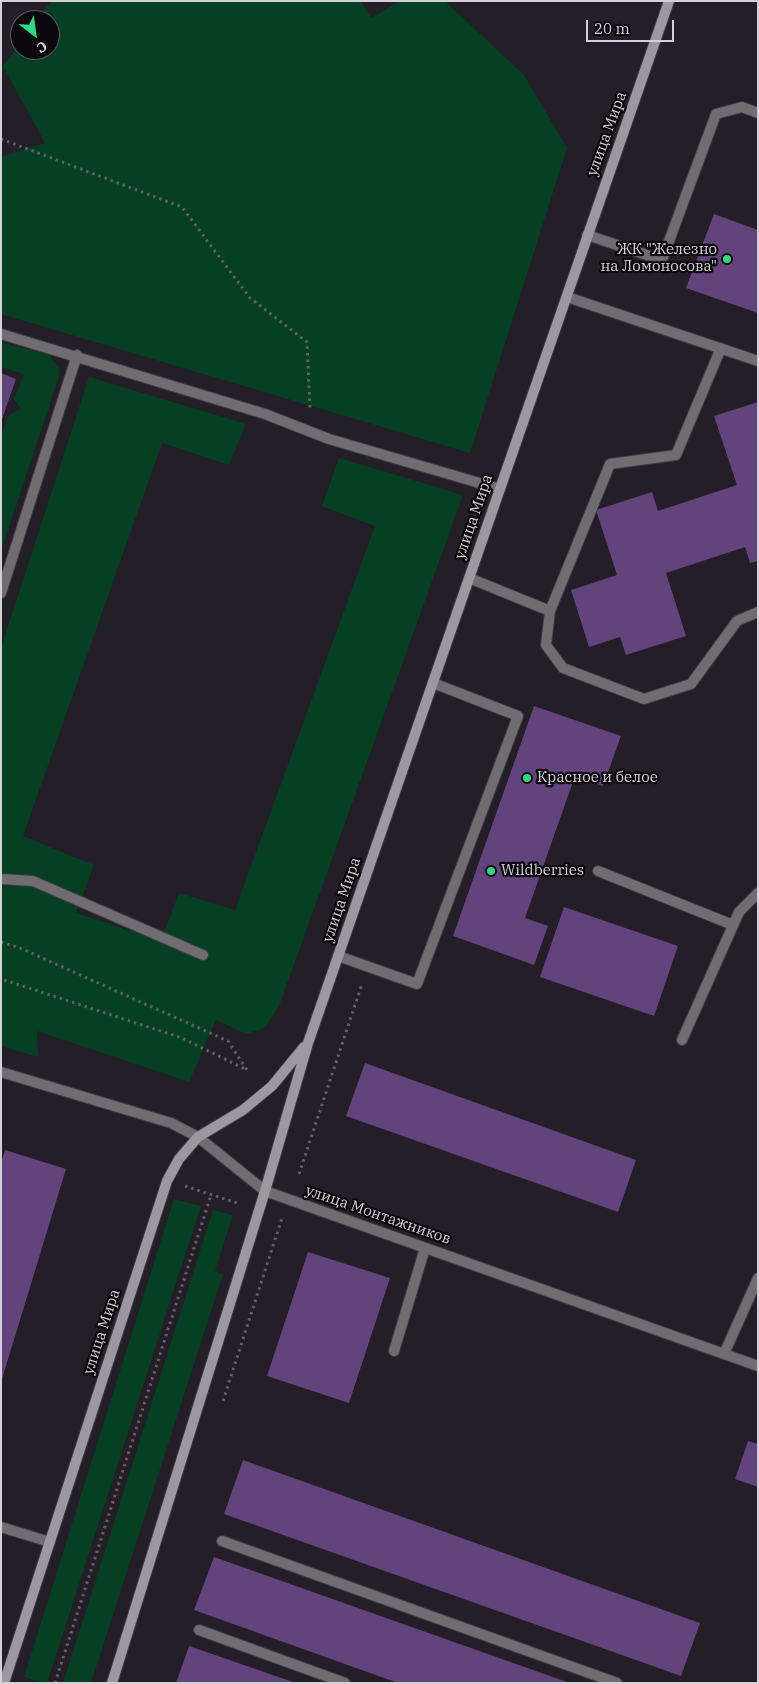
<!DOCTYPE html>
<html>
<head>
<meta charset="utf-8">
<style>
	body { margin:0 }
	#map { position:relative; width:759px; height:1684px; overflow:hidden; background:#231e28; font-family:"IBM Plex Serif",serif }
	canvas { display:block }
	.frame { position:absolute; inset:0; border:2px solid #d4d0d7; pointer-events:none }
	.north { position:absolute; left:10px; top:10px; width:50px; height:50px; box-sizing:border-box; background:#0b090e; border:1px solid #5b595e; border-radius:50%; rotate:150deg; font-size:14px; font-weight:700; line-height:20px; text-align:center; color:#d4d0d7 }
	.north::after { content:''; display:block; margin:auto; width:18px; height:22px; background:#30d883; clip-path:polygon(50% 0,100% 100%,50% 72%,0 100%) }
	.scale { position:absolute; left:586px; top:20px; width:88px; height:22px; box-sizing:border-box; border:2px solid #d4d0d7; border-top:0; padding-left:6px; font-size:15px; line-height:18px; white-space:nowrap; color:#d4d0d7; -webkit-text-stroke:4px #0b090e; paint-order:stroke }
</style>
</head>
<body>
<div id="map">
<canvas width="759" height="1684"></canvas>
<div class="frame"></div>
<div class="north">С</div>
<div class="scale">20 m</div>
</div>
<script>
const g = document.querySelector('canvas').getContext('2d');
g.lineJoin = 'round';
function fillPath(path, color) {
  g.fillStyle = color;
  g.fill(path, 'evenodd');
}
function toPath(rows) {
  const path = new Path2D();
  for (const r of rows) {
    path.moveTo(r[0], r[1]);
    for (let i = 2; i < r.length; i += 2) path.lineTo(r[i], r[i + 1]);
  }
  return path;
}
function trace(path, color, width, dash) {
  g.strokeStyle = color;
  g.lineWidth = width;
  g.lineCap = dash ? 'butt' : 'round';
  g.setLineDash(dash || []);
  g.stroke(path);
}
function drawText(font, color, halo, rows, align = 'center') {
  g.font = font + ' "IBM Plex Serif",serif';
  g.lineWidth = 4.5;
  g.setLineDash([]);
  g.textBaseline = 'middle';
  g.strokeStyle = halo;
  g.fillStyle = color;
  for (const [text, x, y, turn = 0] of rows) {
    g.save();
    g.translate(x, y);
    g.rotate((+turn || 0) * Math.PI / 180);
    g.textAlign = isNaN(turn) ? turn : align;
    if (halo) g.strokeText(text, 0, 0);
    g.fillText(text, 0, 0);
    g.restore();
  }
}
fillPath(toPath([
	[51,1,361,1,371,18,400,1,445,1,524,75,567,148,470,453,1,314,1,157,45,143,3,66,20,43,20,50,50,50,50,20,37,20],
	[1,342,49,355,59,368,58,379,1,551,1,436,9,415,21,409,14,399,24,374,1,367],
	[89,377,246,424,229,465,162,443,23,836,94,865,76,913,161,941,179,893,235,910,375,526,322,506,339,458,463,495,279,1006,265,1028,246,1034,216,1020,189,1082,37,1031,38,1057,1,1046,1,648],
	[174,1199,201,1206,47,1683,45,1683,24,1677],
	[213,1210,233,1215,215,1271,223,1274,91,1683,63,1683]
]), '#064023');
fillPath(toPath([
	[714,214,758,230,758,313,686,288],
	[1,373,16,379,2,419,1,419],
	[758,402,758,561,750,563,745,547,666,573,686,636,626,655,620,637,589,647,571,590,617,575,596,510,652,492,658,511,737,485,714,416],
	[534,706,621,736,603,786,575,776,525,918,548,926,534,965,453,936],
	[564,907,678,946,654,1016,540,977],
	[365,1063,636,1160,618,1212,346,1116],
	[5,1150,66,1169,2,1379,1,1163],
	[308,1252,390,1278,349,1403,267,1376],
	[748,1441,758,1444,758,1487,735,1479],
	[243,1460,700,1623,681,1676,224,1514],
	[214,1557,567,1682,567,1683,398,1683,194,1610],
	[189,1646,293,1682,293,1683,176,1683]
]), '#62437c');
const lane = toPath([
	[587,235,662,260,716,114,742,107,758,113],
	[567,297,758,361],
	[1,334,265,414,329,439,500,489],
	[469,578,550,611,546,645,563,668,644,699,691,684,737,621,758,612],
	[1,593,77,355],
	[550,611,610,464,676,455,721,348],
	[598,871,733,925],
	[1,879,33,881,203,955],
	[338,956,417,984,518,716,433,683],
	[682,1040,739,912,758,893],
	[394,1351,425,1248],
	[1,1527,50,1542],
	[222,1541,617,1683],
	[199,1630,345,1683]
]);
const street = toPath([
	[1,1072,171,1123,198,1137,265,1191,758,1366],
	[724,1354,758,1278]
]);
const secondary = toPath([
	[4,1683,167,1181,179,1159,198,1137,243,1110,272,1086,304,1047],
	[112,1683,265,1191,308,1043,669,1]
]);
trace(lane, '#3f3a44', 12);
trace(street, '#3f3a44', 12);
trace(secondary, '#3f3a44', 12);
trace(toPath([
	[1,139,182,207,250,298,307,342,310,410],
	[1,942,20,948,228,1041,247,1070,182,1038,1,979],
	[299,1174,362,984],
	[185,1186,237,1203],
	[223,1401,282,1218],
	[55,1683,211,1195]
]), '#635e67', 3, [2.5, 4]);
trace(lane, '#6f6c72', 10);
trace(street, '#6f6c72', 10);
trace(secondary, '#9c98a1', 10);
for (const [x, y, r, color] of [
	[727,259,5,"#30d883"],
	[527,778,5,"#30d883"],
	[491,871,5,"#30d883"]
]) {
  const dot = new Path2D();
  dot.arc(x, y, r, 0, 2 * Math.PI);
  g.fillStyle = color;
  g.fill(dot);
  trace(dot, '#0b090e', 2);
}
drawText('15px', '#d4d0d7', '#0b090e', [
	["улица Мира",607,134,-70],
	["улица Мира",474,517,-71],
	["улица Мира",342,900,-71],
	["улица Монтажников",378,1215,19],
	["улица Мира",102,1332,-72]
]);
drawText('15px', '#d4d0d7', '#0b090e', [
	["ЖК \"Железно",717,250,"right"],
	["на Ломоносова\"",717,267,"right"],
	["Красное и белое",537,778],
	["Wildberries",501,871]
], 'left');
</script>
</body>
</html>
